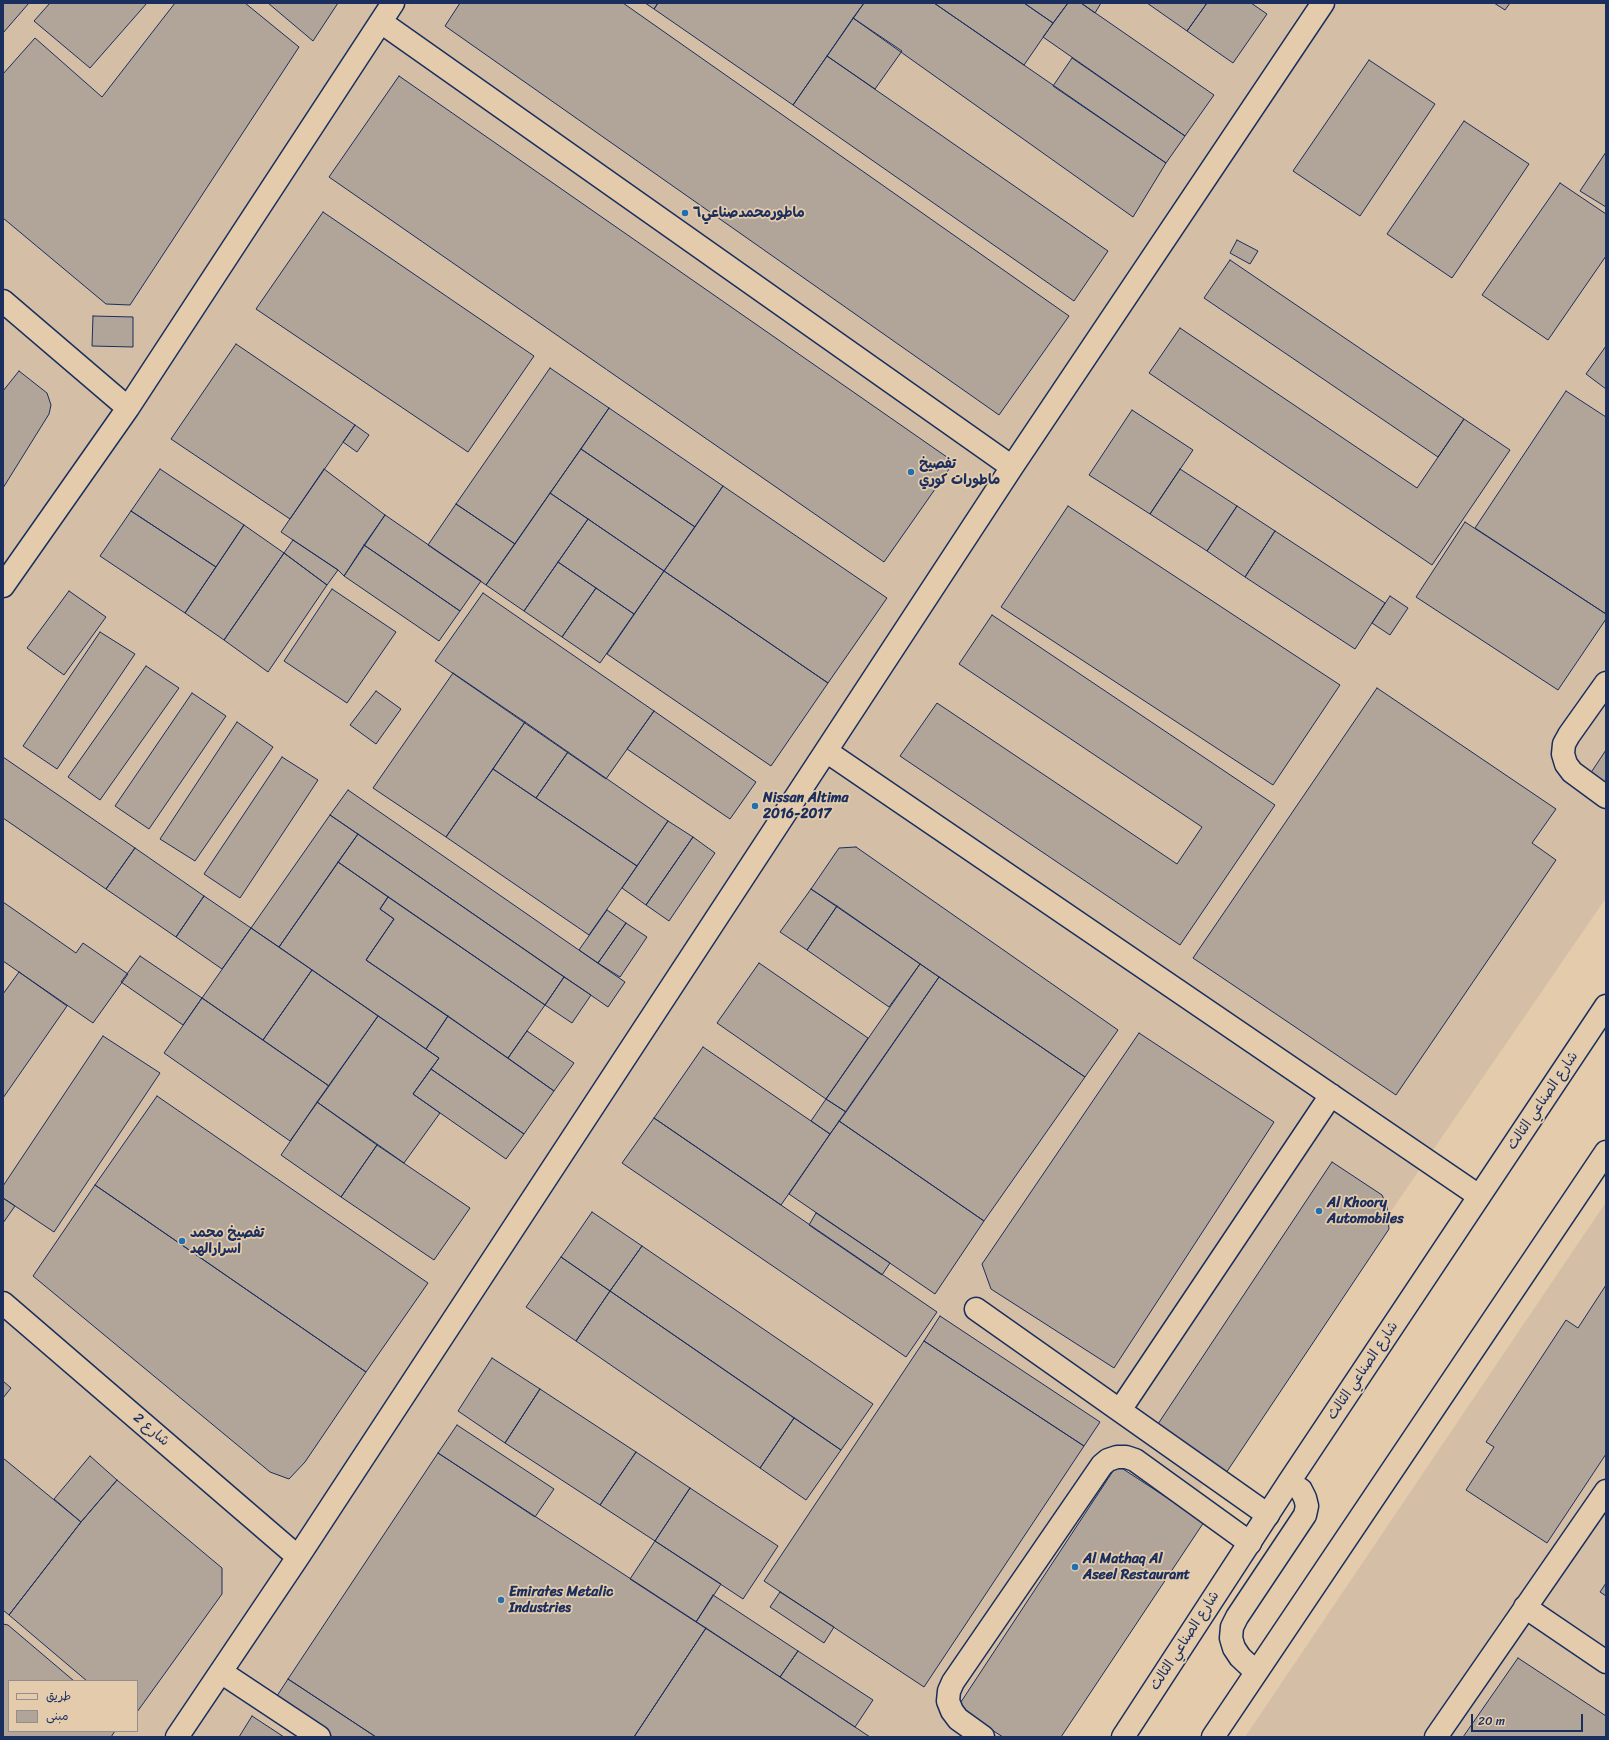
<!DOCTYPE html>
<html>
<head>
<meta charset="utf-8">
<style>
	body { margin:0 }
	#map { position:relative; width:1609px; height:1740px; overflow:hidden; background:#e3cbac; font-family:Sriracha,"Playpen Sans Arabic",sans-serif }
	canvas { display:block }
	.frame { position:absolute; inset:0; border:4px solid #1b2f5e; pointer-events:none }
	.legend { position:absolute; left:8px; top:1680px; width:130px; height:52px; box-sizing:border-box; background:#e3cbac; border:1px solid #938d8d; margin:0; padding:5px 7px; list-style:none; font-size:12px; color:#1b2f5e }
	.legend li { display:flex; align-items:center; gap:8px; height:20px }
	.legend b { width:20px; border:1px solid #938d8d }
	.scale { position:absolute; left:1471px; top:1714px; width:112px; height:18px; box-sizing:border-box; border:2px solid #1b2f5e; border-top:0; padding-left:5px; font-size:12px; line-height:14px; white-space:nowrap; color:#1b2f5e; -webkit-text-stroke:3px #e3cbac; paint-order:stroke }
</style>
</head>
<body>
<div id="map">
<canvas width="1609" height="1740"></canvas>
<div class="frame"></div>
<ul class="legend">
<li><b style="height:5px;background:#e3cbac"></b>طريق</li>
<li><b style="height:11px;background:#b1a498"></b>مبنى</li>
</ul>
<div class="scale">20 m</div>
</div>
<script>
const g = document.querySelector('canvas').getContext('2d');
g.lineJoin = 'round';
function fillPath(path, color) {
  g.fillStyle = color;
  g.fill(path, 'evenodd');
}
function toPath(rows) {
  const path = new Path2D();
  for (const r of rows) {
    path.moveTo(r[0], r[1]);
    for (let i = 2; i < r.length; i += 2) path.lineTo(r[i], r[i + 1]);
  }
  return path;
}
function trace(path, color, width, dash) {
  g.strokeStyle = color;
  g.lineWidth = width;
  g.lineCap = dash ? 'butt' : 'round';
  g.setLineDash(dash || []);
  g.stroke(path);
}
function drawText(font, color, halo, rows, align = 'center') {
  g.font = font + ' Sriracha,"Playpen Sans Arabic",sans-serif';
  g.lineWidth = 3.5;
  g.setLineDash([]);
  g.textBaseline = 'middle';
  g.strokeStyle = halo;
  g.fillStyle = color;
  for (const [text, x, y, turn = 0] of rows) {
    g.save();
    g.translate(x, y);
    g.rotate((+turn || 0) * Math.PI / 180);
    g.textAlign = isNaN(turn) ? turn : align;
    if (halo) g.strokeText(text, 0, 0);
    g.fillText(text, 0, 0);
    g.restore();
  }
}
fillPath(toPath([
	[3,3,1606,3,1606,898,1030,1737,3,1737],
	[9,1681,137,1681,137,1731,9,1731],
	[1606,1202,1606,1737,1245,1737]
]), '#d4bfa6');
const building = toPath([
	[3,3,29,3,3,33,3,3],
	[50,3,147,3,90,68,34,21,50,3],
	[175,3,245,3,299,47,130,305,106,304,3,218,3,74,35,38,102,97,175,3],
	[268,3,338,3,313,41,268,3],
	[460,3,623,3,1069,316,999,415,445,26,460,3],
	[645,3,658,3,654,9,645,3],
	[658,3,864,3,793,105,654,9,658,3],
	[864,3,934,3,1166,163,1133,217,853,18,864,3],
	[934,3,1024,3,1053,23,1024,65,934,3],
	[1024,3,1068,3,1053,23,1024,3],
	[1068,3,1081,3,1214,95,1185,136,1043,37,1068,3],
	[1081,3,1101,3,1095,13,1081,3],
	[1147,3,1207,3,1187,31,1147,3],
	[1207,3,1251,3,1267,14,1233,63,1187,31,1207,3],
	[1494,3,1510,3,1505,10,1494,3],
	[853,18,902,51,875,89,827,56,853,18],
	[827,56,1108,251,1074,301,793,105,827,56],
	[1072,58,1185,136,1166,163,1053,86,1072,58],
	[1369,60,1435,104,1360,216,1293,171,1369,60],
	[399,76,954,462,884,562,329,177,399,76],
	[1464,121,1529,164,1452,278,1387,234,1464,121],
	[1606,152,1606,207,1580,191,1606,152],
	[1560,183,1606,214,1606,256,1548,340,1482,295,1560,183],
	[323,212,534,356,468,452,256,309,323,212],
	[1237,240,1258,251,1250,264,1230,253,1237,240],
	[1230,260,1464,419,1438,457,1204,298,1230,260],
	[93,316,133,317,133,347,92,346,93,316],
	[1180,328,1417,488,1464,419,1510,450,1432,565,1149,373,1180,328],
	[236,344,355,425,290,519,171,439,236,344],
	[1606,346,1606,389,1586,374,1606,346],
	[550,368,609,408,515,544,456,504,550,368],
	[19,371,47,393,51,405,49,414,3,488,3,391,19,371],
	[1566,391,1606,417,1606,614,1475,528,1566,391],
	[609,408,723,486,695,527,581,449,609,408],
	[1132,410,1193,450,1150,514,1089,475,1132,410],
	[355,425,369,435,357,452,343,442,355,425],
	[581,449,695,527,664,571,550,493,581,449],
	[160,469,244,525,216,567,131,511,160,469],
	[324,469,385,515,344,576,338,570,281,532,324,469],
	[1180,469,1237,506,1207,551,1150,514,1180,469],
	[723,486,887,598,828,683,664,571,723,486],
	[550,493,588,519,524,611,486,585,550,493],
	[456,504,515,544,486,585,428,545,456,504],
	[1068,506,1340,685,1273,785,1001,607,1068,506],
	[1237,506,1275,531,1245,577,1207,551,1237,506],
	[131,511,216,567,185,613,100,556,131,511],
	[385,515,481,581,460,611,364,545,385,515],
	[588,519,664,571,634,614,558,562,588,519],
	[1465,522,1606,614,1606,619,1558,690,1416,597,1465,522],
	[244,525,284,553,224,640,185,613,244,525],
	[1275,531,1385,603,1355,649,1245,577,1275,531],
	[293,540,338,570,327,585,284,553,293,540],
	[364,545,460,611,439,641,344,576,364,545],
	[284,553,327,585,268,672,224,640,284,553],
	[558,562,596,588,562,637,524,611,558,562],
	[664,571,828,683,771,766,607,654,664,571],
	[596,588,634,614,600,663,562,637,596,588],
	[332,589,396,632,347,703,284,661,332,589],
	[69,591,106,617,64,675,27,648,69,591],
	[483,593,654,711,606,779,435,661,483,593],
	[1390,596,1408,608,1390,635,1372,623,1390,596],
	[992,615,1275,805,1180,945,900,756,937,703,1177,864,1202,827,959,664,992,615],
	[100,632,135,654,57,769,23,746,100,632],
	[146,666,179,688,100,800,68,777,146,666],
	[453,673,525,722,446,837,373,788,453,673],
	[1377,688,1556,809,1532,843,1556,860,1396,1095,1193,958,1377,688],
	[376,691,401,709,376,744,350,725,376,691],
	[192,693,226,716,149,829,115,806,192,693],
	[654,711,756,782,730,819,627,749,654,711],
	[237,722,273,747,195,861,160,839,237,722],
	[525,722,568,752,536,798,493,769,525,722],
	[1606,750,1606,793,1586,780,1606,750],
	[568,752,668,821,637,866,536,798,568,752],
	[3,757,135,848,106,889,3,818,3,757],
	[282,757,318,780,240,898,204,874,282,757],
	[493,769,637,866,589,935,446,837,493,769],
	[348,790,625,982,608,1007,330,815,348,790],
	[330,815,358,834,279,947,251,928,330,815],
	[668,821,693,837,646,905,622,888,668,821],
	[358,834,564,977,545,1005,338,862,358,834],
	[693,837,715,853,669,921,646,905,693,837],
	[856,847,1118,1030,1085,1077,811,889,839,848,856,847],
	[135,848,204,896,176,937,106,889,135,848],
	[338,862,388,897,380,909,394,919,366,960,448,1016,426,1049,279,947,338,862],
	[811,889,837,906,807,950,780,932,811,889],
	[204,896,251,928,222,969,176,937,204,896],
	[388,897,545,1005,508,1058,366,960,394,919,380,909,388,897],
	[3,902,76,953,83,943,128,974,93,1023,3,961,3,902],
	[837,906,920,964,889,1007,807,950,837,906],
	[607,910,626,923,598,963,579,950,607,910],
	[626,923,647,937,620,977,598,963,626,923],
	[251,928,312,970,263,1040,202,998,251,928],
	[140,956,202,998,183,1025,121,982,140,956],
	[759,963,868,1038,826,1099,717,1023,759,963],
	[920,964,939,977,846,1112,826,1099,920,964],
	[312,970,378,1016,329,1086,263,1040,312,970],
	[19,972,67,1006,3,1098,3,994,19,972],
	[564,977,591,995,572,1023,545,1005,564,977],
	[939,977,1085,1077,984,1221,839,1121,939,977],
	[202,998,329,1086,290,1141,164,1053,202,998],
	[378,1016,439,1058,413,1094,440,1113,404,1163,317,1102,378,1016],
	[448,1016,554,1091,524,1134,431,1069,439,1058,426,1049,448,1016],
	[527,1031,574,1063,554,1091,508,1058,527,1031],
	[1139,1033,1274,1122,1114,1368,991,1289,982,1264,1139,1033],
	[103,1036,160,1073,54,1232,3,1198,3,1186,103,1036],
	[703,1047,830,1134,781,1205,654,1118,703,1047],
	[431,1069,524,1134,506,1159,413,1094,431,1069],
	[157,1096,428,1283,366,1372,95,1185,157,1096],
	[826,1099,846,1112,830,1134,811,1121,826,1099],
	[317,1102,377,1145,341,1197,281,1155,317,1102],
	[654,1118,937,1312,906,1357,622,1163,654,1118],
	[839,1121,984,1221,935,1294,789,1194,839,1121],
	[377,1145,470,1208,434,1260,341,1197,377,1145],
	[1332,1162,1382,1195,1387,1206,1389,1229,1222,1479,1152,1433,1332,1162],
	[95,1185,366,1372,305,1462,289,1479,270,1472,33,1276,95,1185],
	[3,1198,15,1206,3,1223,3,1198],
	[592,1212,642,1246,610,1291,561,1257,592,1212],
	[816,1213,890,1263,882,1275,809,1225,816,1213],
	[642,1246,873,1404,841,1450,610,1291,642,1246],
	[561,1257,610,1291,576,1341,526,1307,561,1257],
	[1606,1285,1606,1454,1547,1543,1466,1490,1494,1447,1486,1442,1566,1320,1578,1328,1606,1285],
	[610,1291,794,1418,760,1468,576,1341,610,1291],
	[940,1316,1100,1422,1084,1446,924,1341,940,1316],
	[924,1341,1084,1446,924,1687,764,1581,924,1341],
	[492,1358,540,1389,505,1443,458,1411,492,1358],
	[3,1381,11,1388,3,1398,3,1381],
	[540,1389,636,1452,600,1505,505,1443,540,1389],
	[794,1418,841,1450,806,1500,760,1468,794,1418],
	[457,1425,554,1489,535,1517,438,1453,457,1425],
	[636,1452,690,1488,655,1541,600,1505,636,1452],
	[438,1453,706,1628,634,1737,376,1737,288,1679,438,1453],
	[90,1456,117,1480,81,1522,54,1499,90,1456],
	[3,1458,81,1522,9,1615,3,1610,3,1458],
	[1117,1465,1204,1522,1061,1737,1003,1737,957,1708,1117,1465],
	[117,1480,222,1568,222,1594,137,1712,137,1681,87,1681,9,1615,81,1522,117,1480],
	[690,1488,778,1546,743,1599,655,1541,690,1488],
	[655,1541,721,1584,696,1622,630,1579,655,1541],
	[1606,1583,1606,1596,1600,1592,1606,1583],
	[780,1592,834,1627,824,1643,770,1607,780,1592],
	[713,1595,798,1651,780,1677,696,1622,713,1595],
	[3,1624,8,1625,74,1681,9,1681,9,1731,115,1731,111,1737,3,1737,3,1624],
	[706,1628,780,1677,870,1737,634,1737,706,1628],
	[798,1651,873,1700,855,1727,780,1677,798,1651],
	[1518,1658,1606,1716,1606,1737,1463,1737,1518,1658],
	[288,1679,376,1737,333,1737,275,1699,288,1679],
	[252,1716,284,1737,239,1737,252,1716]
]);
fillPath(building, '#b1a498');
trace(building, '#1b2f5e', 1);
const minor = toPath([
	[381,22,1012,467],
	[3,301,128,408],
	[3,586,128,408,393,3],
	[1606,683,1569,735,1564,744,1563,754,1566,764,1572,772,1606,797],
	[826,751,1479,1196],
	[3,1303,298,1557],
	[976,1309,1268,1515],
	[1120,1410,1331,1095],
	[1525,1607,1606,1662],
	[221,1672,319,1737],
	[177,1737,298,1557,1012,467,1323,3],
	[983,1737,958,1719,952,1711,948,1701,949,1691,953,1682,1102,1465,1108,1460,1117,1457,1126,1457,1135,1460,1250,1543],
	[1436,1737,1606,1491]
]);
const major = toPath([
	[1256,1672,1240,1657,1234,1648,1231,1638,1232,1627,1237,1617,1305,1515,1307,1506,1305,1498,1301,1490,1289,1482],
	[1123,1737,1289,1482,1606,1006],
	[1213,1737,1606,1152]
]);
trace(minor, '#1b2f5e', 25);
trace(major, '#1b2f5e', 25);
trace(minor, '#e3cbac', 22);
trace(major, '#e3cbac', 22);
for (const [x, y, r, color] of [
	[685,213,4,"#1f6fb2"],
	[911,472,4,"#1f6fb2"],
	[755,806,4,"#1f6fb2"],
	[1319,1211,4,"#1f6fb2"],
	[182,1241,4,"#1f6fb2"],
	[1075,1567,4,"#1f6fb2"],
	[501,1600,4,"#1f6fb2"]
]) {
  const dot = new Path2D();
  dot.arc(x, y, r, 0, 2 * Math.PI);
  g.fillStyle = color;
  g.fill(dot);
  trace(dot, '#e3cbac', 1.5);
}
drawText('bold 14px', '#1b2f5e', '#e3cbac', [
	["ماطورمحمدصناعي٦",693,213],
	["تفصيخ",919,464],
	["ماطورات كوري",919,480],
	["Nissan Altima",763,798],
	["2016-2017",763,814],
	["Al Khoory",1327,1203],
	["Automobiles",1327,1219],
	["تفصيخ محمد",190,1233],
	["اسرارالهد",190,1249],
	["Al Mathaq Al",1083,1559],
	["Aseel Restaurant",1083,1575],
	["Emirates Metalic",509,1592],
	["Industries",509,1608]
], 'left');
drawText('14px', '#1b2f5e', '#e3cbac', [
	["شارع الصناعي الثالث",1543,1101,-56],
	["شارع الصناعي الثالث",1363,1371,-56],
	["شارع 2",151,1430,41],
	["شارع الصناعي الثالث",1185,1641,-57]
]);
</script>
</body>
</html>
